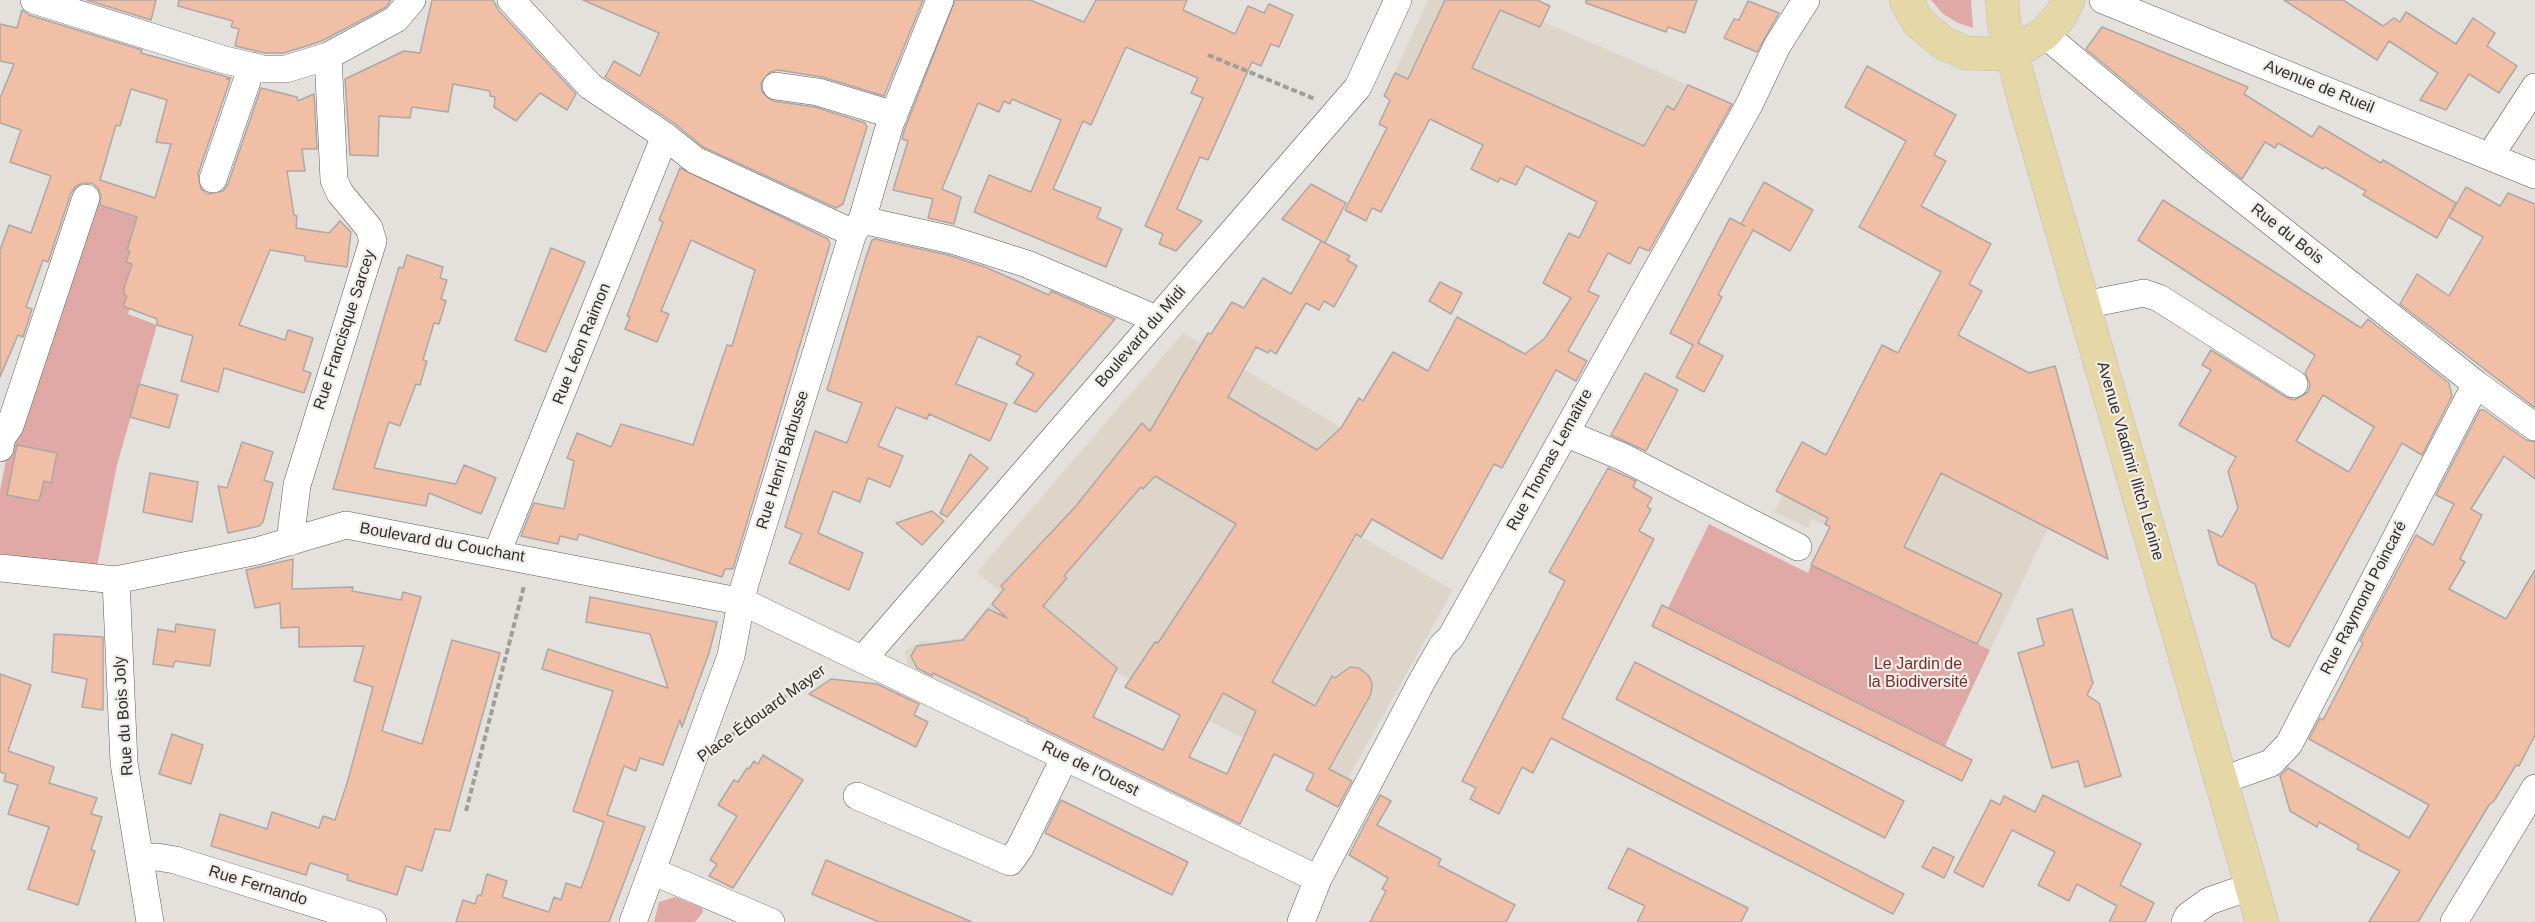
<!DOCTYPE html>
<html>
<head>
<meta charset="utf-8">
<style>
	body { margin:0 }
	canvas { display:block; background:#e4e0dc }
</style>
</head>
<body>
<canvas width="2535" height="922"></canvas>
<script>
const g = document.querySelector('canvas').getContext('2d');
g.lineJoin = 'round';
function fillPath(path, color) {
  g.fillStyle = color;
  g.fill(path, 'evenodd');
}
function toPath(rows) {
  const path = new Path2D();
  for (const r of rows) {
    path.moveTo(r[0], r[1]);
    for (let i = 2; i < r.length; i += 2) path.lineTo(r[i], r[i + 1]);
  }
  return path;
}
function trace(path, color, width, dash) {
  g.strokeStyle = color;
  g.lineWidth = width;
  g.lineCap = dash ? 'butt' : 'round';
  g.setLineDash(dash || []);
  g.stroke(path);
}
function drawText(font, color, halo, rows, align = 'center') {
  g.font = font + ' Helvetica,sans-serif';
  g.lineWidth = 4.5;
  g.setLineDash([]);
  g.textBaseline = 'middle';
  g.strokeStyle = halo;
  g.fillStyle = color;
  for (const [text, x, y, turn = 0] of rows) {
    g.save();
    g.translate(x, y);
    g.rotate((+turn || 0) * Math.PI / 180);
    g.textAlign = isNaN(turn) ? turn : align;
    if (halo) g.strokeText(text, 0, 0);
    g.fillText(text, 0, 0);
    g.restore();
  }
}
fillPath(toPath([
	[1428,0,1493,0,1732,104,1661,233,1384,96],
	[1183,333,1342,428,1299,501,1453,590,1342,789,1115,672,1079,747,908,665,905,651,922,641,932,643,962,638,1000,592,977,572],
	[1843,421,2048,528,1990,650,1944,629,1946,623,1933,617,1930,622,1898,606,1886,595,1884,600,1811,565,1830,527,1811,519,1808,528,1774,512,1783,495,1795,501,1820,452,1829,454]
]), '#ddd4ca');
fillPath(toPath([
	[1931,0,1971,0,1973,28,1958,23,1943,14],
	[92,202,137,218,132,232,150,239,128,314,157,325,117,465,97,566,0,554,0,491,10,439],
	[1709,524,1808,573,1811,565,1990,650,1945,746,1668,608],
	[675,897,702,908,703,912,695,922,654,922,659,902]
]), '#e1a9a5');
const building = toPath([
	[87,0,156,0,151,20,87,0],
	[179,0,391,0,386,7,322,41,284,53,265,53,235,46,239,29,231,27,233,21,178,6,179,0],
	[432,0,493,0,499,11,576,94,567,110,540,93,516,121,494,107,495,97,490,96,490,91,453,84,448,112,412,107,410,118,379,116,378,156,350,155,345,79,404,51,420,53,432,0],
	[583,0,923,0,884,96,822,77,778,70,770,72,761,83,762,92,773,101,815,107,865,123,867,127,843,204,836,208,703,147,674,123,605,77,614,61,640,76,659,33,583,0],
	[955,0,1030,0,1084,22,1096,0,1187,0,1183,10,1235,34,1248,6,1264,13,1269,4,1293,15,1279,47,1271,44,1261,66,1252,62,1208,160,1200,157,1177,209,1202,221,1176,251,1159,244,1163,234,1145,226,1203,98,1191,93,1198,78,1126,47,1091,125,1083,121,1053,189,1101,208,1097,218,1122,229,1106,267,974,212,989,175,1031,192,1061,120,1012,99,1010,104,1004,101,999,112,978,103,942,189,961,197,954,224,928,218,933,199,893,190,908,141,902,139,904,131,955,0],
	[1445,0,1537,0,1550,6,1540,27,1500,10,1472,68,1644,146,1667,106,1674,110,1688,85,1732,104,1649,251,1639,247,1630,264,1608,253,1588,291,1599,296,1568,351,1587,361,1576,381,1556,370,1502,468,1494,464,1442,559,1372,519,1361,537,1356,534,1272,682,1315,706,1332,676,1335,678,1350,667,1359,668,1369,676,1372,684,1371,694,1329,769,1352,781,1338,807,1306,790,1314,774,1274,754,1240,824,1027,721,1028,719,933,673,932,676,917,668,911,656,917,646,963,640,988,609,1007,618,992,604,1004,589,1001,586,1076,506,1142,423,1150,431,1208,333,1211,334,1232,302,1244,308,1263,278,1291,294,1321,241,1350,256,1347,260,1357,266,1334,307,1324,301,1319,310,1306,303,1276,354,1270,350,1268,353,1256,347,1228,397,1317,450,1341,428,1359,398,1363,401,1393,352,1428,371,1457,317,1525,354,1545,338,1571,298,1543,283,1569,233,1579,238,1597,202,1526,166,1516,185,1500,178,1498,182,1471,169,1483,145,1430,119,1381,212,1372,208,1366,221,1345,210,1387,128,1379,124,1390,100,1384,96,1395,73,1408,79,1445,0],
	[1155,476,1236,524,1158,643,1155,642,1125,687,1180,715,1163,750,1093,717,1117,668,1043,606,1067,578,1064,576,1141,487,1143,489,1155,476],
	[1223,693,1256,711,1227,774,1189,757,1223,693],
	[1586,0,1697,0,1685,33,1668,27,1666,32,1586,3,1586,0],
	[2284,0,2343,0,2383,26,2394,18,2400,22,2406,12,2456,44,2473,18,2495,33,2487,46,2517,66,2499,93,2469,74,2446,110,2420,100,2438,73,2389,41,2377,60,2284,0],
	[1748,1,1779,13,1757,52,1724,38,1734,19,1739,20,1748,1],
	[22,10,29,15,142,50,141,53,231,78,227,79,230,80,198,174,201,189,208,194,223,191,228,184,261,88,297,97,298,101,314,94,317,149,302,149,305,171,287,171,294,215,297,216,296,228,329,233,340,221,351,232,347,267,305,261,305,256,270,250,239,325,285,340,288,330,313,338,303,370,311,373,304,393,224,368,218,392,181,381,193,336,157,325,157,319,123,306,127,296,124,294,124,288,132,264,126,262,130,251,127,250,137,217,100,205,101,195,98,188,92,183,83,183,76,186,71,193,48,262,43,260,26,307,32,309,23,337,18,335,0,377,0,250,9,225,31,233,51,176,10,162,21,130,0,123,0,98,14,64,0,61,0,24,17,28,22,10],
	[131,89,167,100,156,142,171,144,155,198,100,180,116,125,120,126,131,89],
	[2102,27,2248,87,2244,94,2312,137,2319,126,2381,163,2383,160,2456,203,2437,238,2363,195,2366,191,2325,167,2323,169,2278,143,2275,148,2265,142,2242,179,2086,49,2102,27],
	[1867,66,1956,115,1934,155,1946,161,1921,206,1991,244,1969,284,1982,291,1958,335,2029,373,2055,366,2108,559,1941,473,1904,547,2002,594,1977,644,1811,565,1830,527,1825,524,1828,518,1776,491,1802,442,1826,455,1882,345,1898,353,1941,272,1859,227,1906,141,1845,107,1867,66],
	[680,168,828,239,830,244,733,569,725,569,722,577,579,534,577,540,560,536,558,544,521,536,534,503,564,509,574,461,567,458,577,433,611,447,621,424,693,445,727,345,732,346,755,270,691,240,661,311,669,314,657,342,625,329,630,317,627,316,663,222,659,220,680,168],
	[1764,182,1813,210,1790,251,1753,230,1718,295,1722,297,1698,343,1723,356,1704,392,1676,377,1693,345,1670,333,1730,218,1745,226,1741,224,1764,182],
	[1311,184,1346,203,1325,243,1282,219,1311,184],
	[2466,187,2500,206,2508,193,2535,204,2535,408,2400,304,2417,274,2449,296,2483,237,2449,217,2466,187],
	[2163,200,2361,328,2368,319,2449,383,2452,396,2422,455,2402,443,2289,647,2272,638,2255,584,2218,564,2208,530,2222,537,2238,508,2228,471,2236,457,2179,425,2211,370,2202,365,2211,350,2286,397,2294,400,2308,392,2310,384,2305,373,2315,355,2138,240,2163,200],
	[2323,395,2374,427,2349,472,2296,441,2323,395],
	[875,239,948,255,985,267,1049,295,1051,291,1115,319,1036,412,1014,403,1034,374,1016,364,1021,356,978,336,956,384,1007,404,990,441,929,414,927,419,896,407,878,446,903,456,890,487,868,478,860,502,833,491,818,533,863,553,849,590,789,563,802,534,785,527,815,431,847,443,862,403,827,390,866,257,872,240,875,239],
	[551,248,585,262,546,352,515,340,551,248],
	[407,255,443,267,440,278,447,280,441,299,446,301,439,324,434,323,423,360,427,361,420,385,416,384,400,426,389,422,374,468,456,484,464,465,496,478,481,514,429,493,426,506,333,489,399,267,403,268,407,255],
	[1440,282,1462,293,1451,314,1429,301,1440,282],
	[1645,373,1678,390,1646,451,1611,435,1645,373],
	[139,384,178,395,169,428,130,417,139,384],
	[2480,410,2484,410,2526,440,2535,442,2535,479,2504,456,2471,509,2482,515,2460,559,2465,562,2449,589,2506,619,2535,570,2535,735,2519,766,2516,765,2494,801,2489,805,2418,922,2369,922,2400,871,2357,849,2359,845,2319,822,2317,827,2290,811,2280,776,2288,768,2409,838,2429,805,2309,739,2320,718,2323,720,2363,643,2360,641,2416,535,2433,545,2454,504,2436,495,2480,410],
	[242,442,273,452,264,480,273,483,263,522,259,526,228,533,218,486,227,488,242,442],
	[17,445,57,453,51,483,44,481,39,501,7,495,17,445],
	[970,454,988,468,947,517,940,513,970,454],
	[1608,468,1636,481,1633,487,1652,498,1647,507,1651,509,1639,531,1654,539,1562,718,1904,894,1893,914,1551,738,1533,773,1522,767,1499,814,1470,799,1476,788,1462,781,1565,581,1549,572,1608,468],
	[150,473,198,482,192,522,143,512,150,473],
	[932,511,944,521,922,545,896,523,932,511],
	[293,559,292,589,353,587,352,591,401,600,403,592,421,597,382,731,422,744,452,640,500,653,450,831,435,829,422,871,406,866,397,895,347,880,348,875,310,863,306,875,211,846,220,814,267,829,272,812,319,828,323,816,335,820,348,780,373,687,354,681,364,646,299,647,299,627,281,628,280,603,255,608,246,570,293,559],
	[590,597,717,622,709,653,682,727,680,720,663,765,640,758,636,771,624,766,607,815,645,827,609,922,456,922,463,900,475,904,478,895,481,896,487,874,507,881,502,897,549,912,554,897,561,900,566,883,581,888,590,864,604,822,573,811,613,691,542,669,548,649,668,688,650,634,586,622,590,597],
	[1662,605,1972,760,1962,781,1652,626,1662,605],
	[2072,609,2093,683,2087,695,2099,703,2121,776,2085,787,2078,761,2052,768,2018,653,2044,645,2037,619,2072,609],
	[176,624,215,630,210,666,175,661,173,667,153,664,158,629,175,632,176,624],
	[54,634,103,637,103,710,82,707,87,679,52,672,54,634],
	[1635,662,1904,801,1885,838,1616,699,1635,662],
	[0,674,31,685,8,751,54,767,49,783,97,798,91,814,102,817,91,850,95,851,78,905,28,889,49,827,8,814,18,785,4,781,6,774,0,772,0,674],
	[831,679,877,684,919,704,914,715,928,722,916,747,809,694,831,679],
	[172,734,203,745,191,784,159,774,172,734],
	[763,755,803,780,733,888,709,876,717,864,710,860,737,816,718,805,734,780,738,782,747,768,749,769,754,761,758,764,763,755],
	[1380,795,1391,801,1377,825,1441,859,1438,865,1515,905,1506,922,1370,922,1386,891,1382,889,1388,878,1349,855,1380,795],
	[2043,795,2141,844,2120,885,2154,903,2145,922,2109,922,2117,906,2077,884,2069,901,2038,885,2055,852,2012,830,1983,887,1954,872,1991,800,2000,805,2004,796,2035,812,2043,795],
	[1061,800,1188,862,1172,895,1045,833,1061,800],
	[1933,847,1954,857,1944,878,1922,867,1933,847],
	[1628,848,1748,908,1741,922,1637,922,1645,906,1608,888,1628,848],
	[826,860,972,922,879,922,812,894,826,860]
]);
fillPath(building, '#f1bea6');
trace(building, '#ada8a5', 1.5);
const minor = toPath([
	[34,0,225,60,263,69,286,69,328,56,396,19,412,0],
	[511,0,590,86,665,136,695,160,853,233],
	[2103,0,2535,175],
	[2044,34,2206,170,2476,384,2535,427],
	[776,86,818,92,894,115],
	[2490,156,2535,87],
	[213,179,252,66],
	[862,220,952,240,1027,264,1156,319],
	[2084,305,2144,293,2159,298,2294,384],
	[1565,433,1623,457,1798,547],
	[0,448,2,437,10,426,86,198],
	[290,542,297,485,373,241,369,228,340,193,334,180,328,56],
	[497,553,665,136],
	[0,568,116,580,257,551,346,525,743,602,1318,879],
	[116,580,124,763,150,922],
	[863,659,1339,109,1358,87,1398,0],
	[2223,780,2271,763,2289,744,2476,384],
	[857,796,1010,862,1020,848,1065,757],
	[142,858,157,857,175,860,373,922],
	[652,871,771,922],
	[633,922,731,656,744,587,853,233,862,220,890,124,940,0],
	[1301,922,1318,879,1422,681,1442,646,1451,637,1749,105,1777,46,1806,0],
	[2185,922,2188,916,2209,901,2252,886],
	[2454,922,2535,788]
]);
const major = toPath([
	[1906,0,1918,22,1943,43,1966,53,1998,54,2020,49,2044,34,2061,15,2068,0],
	[2002,0,2004,23,2025,103,2262,922]
]);
trace(minor, '#605d5a', 28);
trace(major, '#bdbcbc', 34);
trace(toPath([
	[1208,55,1315,99],
	[730,736,824,669],
	[466,811,524,586]
]), '#a09d9a', 4, [6, 3]);
trace(minor, '#fff', 27);
trace(major, '#e5d7a6', 33);
drawText('16px', '#302e2d', '#f1ede9', [
	["Avenue de Rueil",2319,87,22],
	["Rue du Bois",2287,234,38],
	["Rue Francisque Sarcey",345,330,-72],
	["Boulevard du Midi",1141,337,-49],
	["Rue Léon Raimon",582,344,-68],
	["Rue Henri Barbusse",783,460,-73],
	["Rue Thomas Lemaître",1550,460,-61],
	["Avenue Vladimir Ilitch Lénine",2130,461,74],
	["Boulevard du Couchant",442,543,10],
	["Rue Raymond Poincaré",2364,598,-63],
	["Place Édouard Mayer",762,714,-36],
	["Rue du Bois Joly",124,716,-94],
	["Rue de l'Ouest",1090,769,26],
	["Rue Fernando",258,886,17]
]);
drawText('16px', '#742f2e', '#f1ede9', [
	["Le Jardin de",1918,665],
	["la Biodiversité",1918,683]
]);
</script>
</body>
</html>
